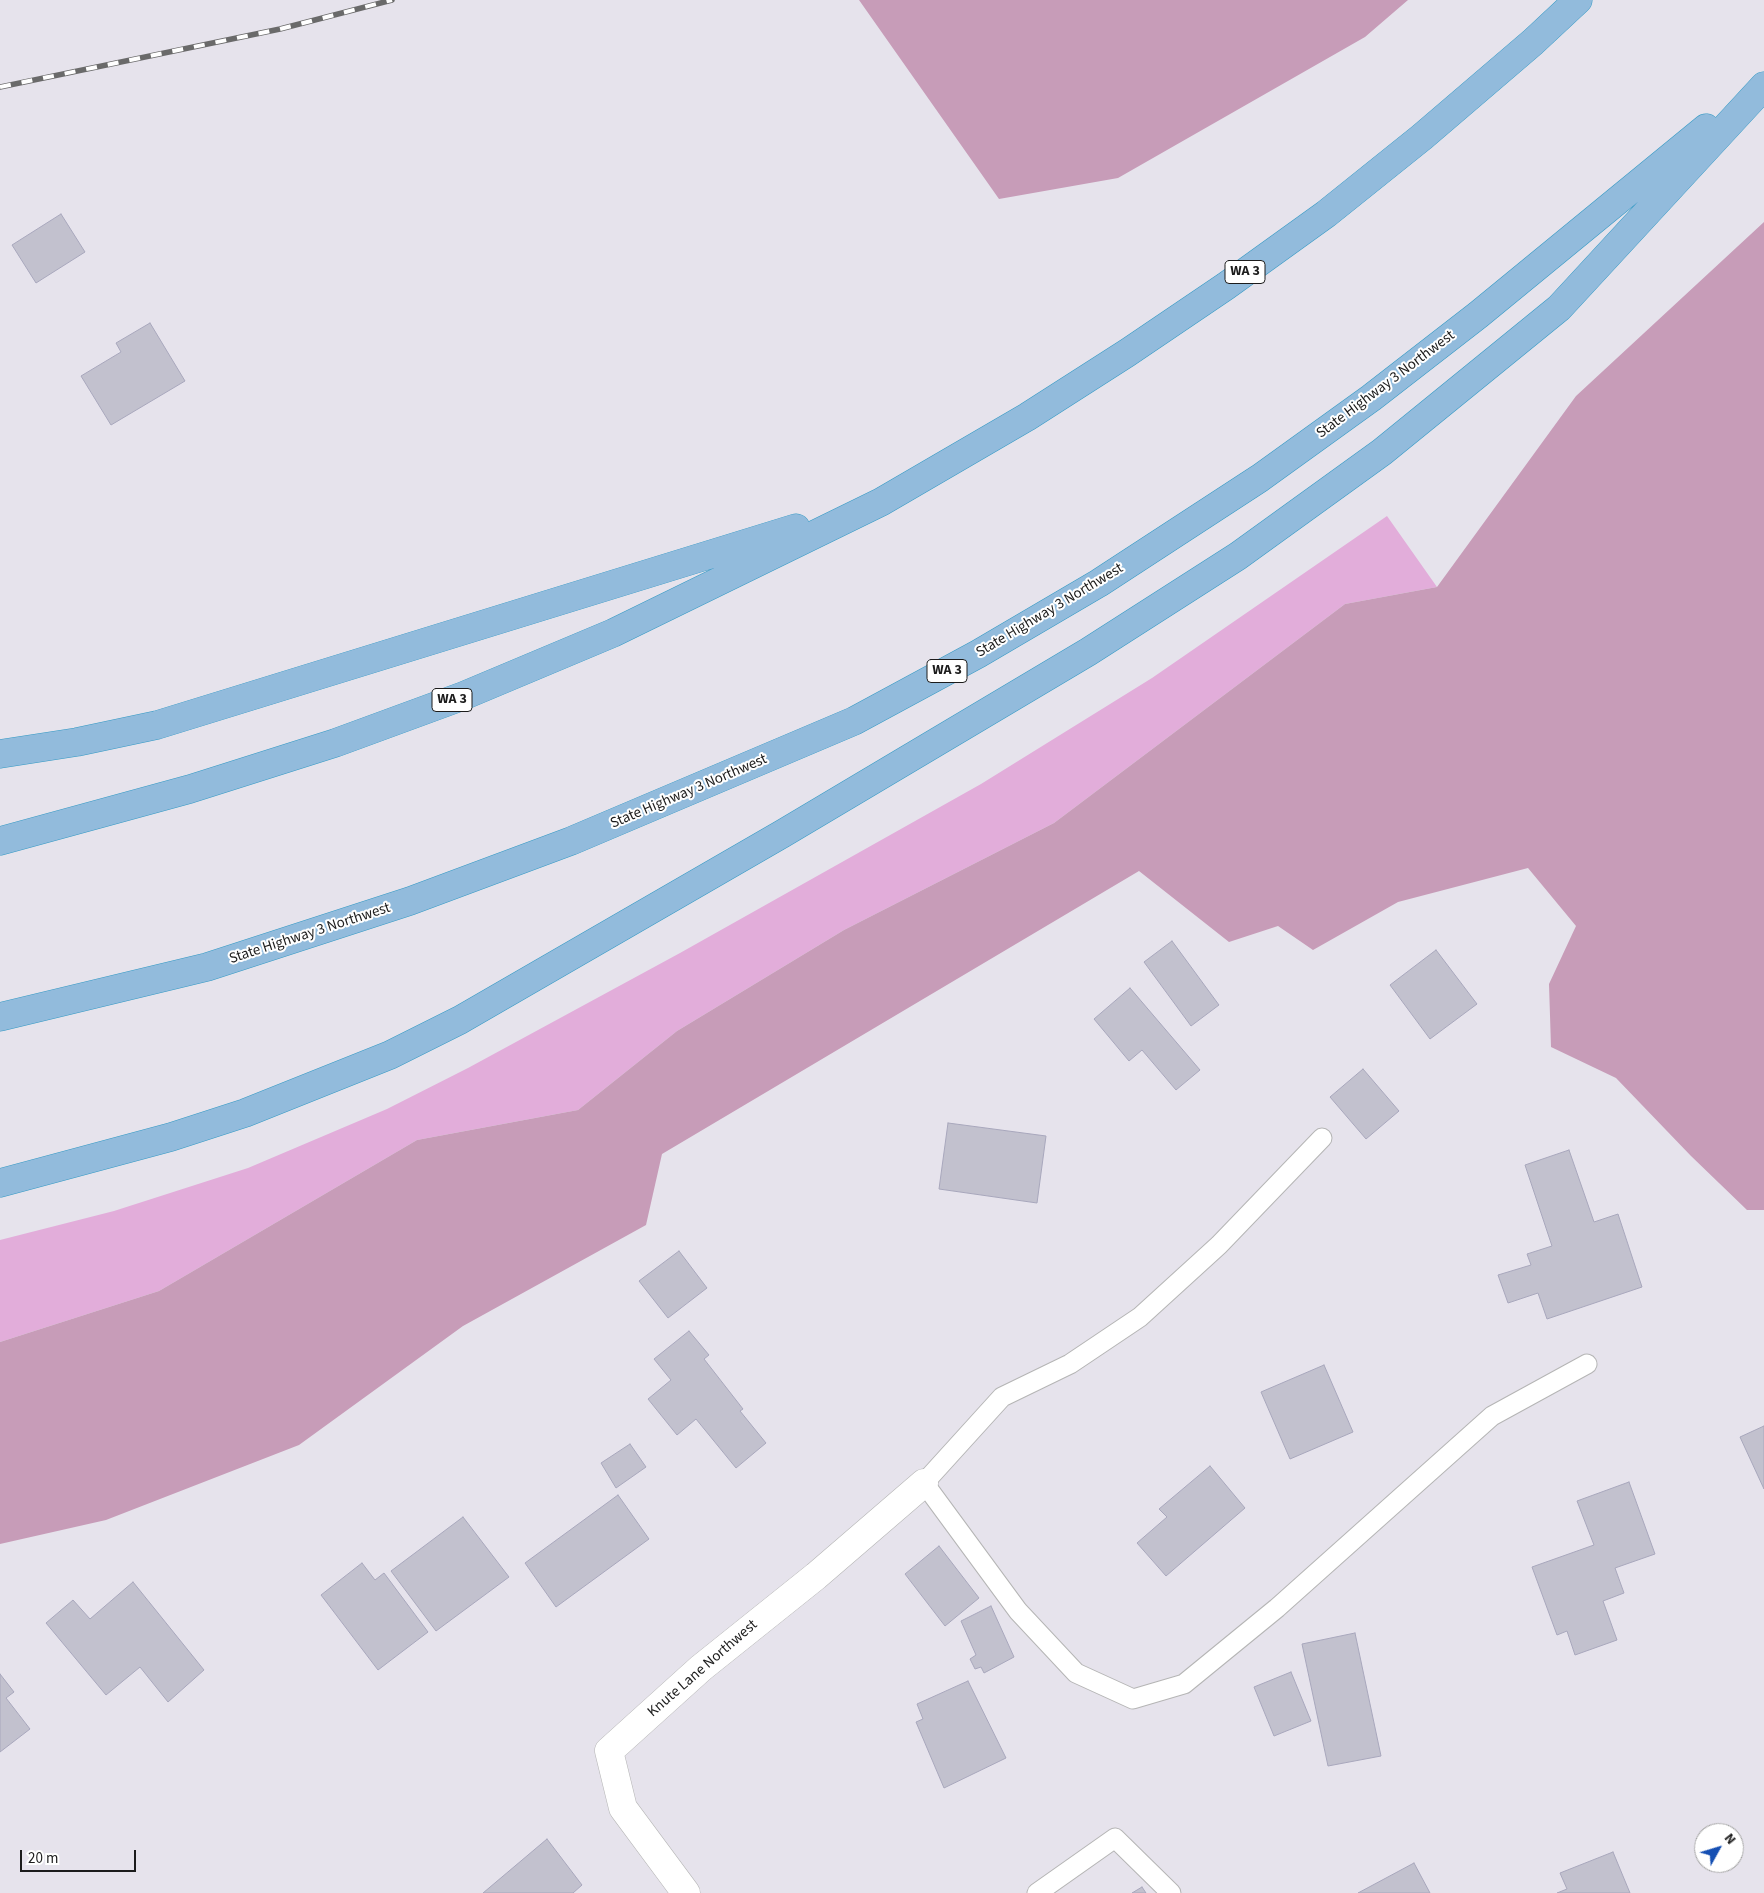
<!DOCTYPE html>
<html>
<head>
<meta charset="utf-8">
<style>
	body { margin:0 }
	#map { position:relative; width:1764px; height:1893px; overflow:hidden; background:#e6e3ec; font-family:"Source Sans 3",sans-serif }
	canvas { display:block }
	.north { position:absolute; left:1694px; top:1823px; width:50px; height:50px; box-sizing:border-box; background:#fff; border:1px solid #a4a4a4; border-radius:50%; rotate:51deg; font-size:14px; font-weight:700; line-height:20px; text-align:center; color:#1c1c1c }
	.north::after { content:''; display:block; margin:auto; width:18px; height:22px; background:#154fb3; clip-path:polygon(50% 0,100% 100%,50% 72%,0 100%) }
	.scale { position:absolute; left:20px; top:1850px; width:116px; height:22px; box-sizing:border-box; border:2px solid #1c1c1c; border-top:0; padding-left:6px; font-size:15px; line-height:18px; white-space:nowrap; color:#1c1c1c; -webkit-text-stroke:4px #fff; paint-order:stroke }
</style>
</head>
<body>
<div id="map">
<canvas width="1764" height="1893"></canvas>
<div class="north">N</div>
<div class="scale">20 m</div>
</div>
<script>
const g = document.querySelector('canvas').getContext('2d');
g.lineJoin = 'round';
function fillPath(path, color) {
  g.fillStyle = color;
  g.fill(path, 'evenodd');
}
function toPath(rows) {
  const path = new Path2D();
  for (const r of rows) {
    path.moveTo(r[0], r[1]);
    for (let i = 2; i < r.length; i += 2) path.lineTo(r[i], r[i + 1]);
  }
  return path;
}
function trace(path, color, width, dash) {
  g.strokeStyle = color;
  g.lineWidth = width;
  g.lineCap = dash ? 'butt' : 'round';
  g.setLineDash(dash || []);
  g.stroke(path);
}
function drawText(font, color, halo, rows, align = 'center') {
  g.font = font + ' "Source Sans 3",sans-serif';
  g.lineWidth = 4;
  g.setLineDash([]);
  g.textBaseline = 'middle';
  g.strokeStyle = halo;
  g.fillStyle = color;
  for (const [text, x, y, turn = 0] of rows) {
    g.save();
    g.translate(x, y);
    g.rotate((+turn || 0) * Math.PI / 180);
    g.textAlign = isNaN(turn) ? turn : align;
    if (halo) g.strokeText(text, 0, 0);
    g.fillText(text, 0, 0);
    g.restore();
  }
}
fillPath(toPath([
	[1387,516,1437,587,1345,604,1054,823,844,930,677,1031,578,1110,417,1140,159,1291,0,1342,0,1240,114,1211,248,1168,387,1109,468,1068,680,953,981,784,1152,678]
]), '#e2adda');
fillPath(toPath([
	[859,0,1408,0,1365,37,1118,178,999,199],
	[1764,222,1764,1210,1747,1210,1691,1156,1616,1078,1551,1047,1549,984,1576,926,1528,868,1398,902,1313,950,1278,926,1229,942,1139,871,662,1154,646,1225,463,1326,299,1445,106,1520,0,1544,0,1342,159,1291,417,1140,578,1110,677,1031,844,930,1054,823,1345,604,1437,587,1576,396]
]), '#c79cb8');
const building = toPath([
	[61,214,85,252,36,283,12,245,61,214],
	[150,323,185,381,111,425,81,376,121,352,116,343,150,323],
	[1172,941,1219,1005,1191,1026,1144,962,1172,941],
	[1436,950,1477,1004,1430,1039,1390,985,1436,950],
	[1130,988,1200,1070,1176,1090,1142,1050,1129,1061,1094,1019,1130,988],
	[1363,1069,1399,1111,1366,1139,1330,1097,1363,1069],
	[948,1123,1046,1136,1037,1203,939,1189,948,1123],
	[1569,1150,1594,1222,1618,1214,1642,1287,1547,1319,1538,1293,1508,1303,1498,1275,1531,1265,1527,1254,1552,1246,1525,1165,1569,1150],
	[679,1251,707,1288,668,1318,639,1281,679,1251],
	[689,1331,709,1355,704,1359,743,1409,740,1411,766,1443,736,1468,696,1419,677,1435,648,1399,671,1380,654,1359,689,1331],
	[1324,1365,1353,1432,1290,1459,1261,1392,1324,1365],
	[1764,1426,1764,1489,1740,1437,1764,1426],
	[630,1444,646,1467,616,1488,601,1463,630,1444],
	[1210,1466,1245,1508,1166,1576,1137,1543,1167,1517,1159,1509,1210,1466],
	[1629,1482,1655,1554,1615,1568,1624,1593,1603,1601,1617,1640,1575,1655,1567,1631,1557,1635,1532,1567,1594,1545,1577,1501,1629,1482],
	[618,1495,649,1539,556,1607,525,1563,618,1495],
	[463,1517,509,1577,436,1631,391,1571,463,1517],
	[939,1546,979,1598,945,1626,905,1574,939,1546],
	[362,1563,375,1580,384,1573,428,1632,378,1670,321,1595,362,1563],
	[133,1582,204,1670,168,1702,140,1667,106,1695,46,1623,73,1600,90,1619,133,1582],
	[991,1606,1014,1657,984,1673,981,1667,975,1669,970,1659,976,1655,961,1621,991,1606],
	[1355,1633,1381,1756,1328,1766,1302,1644,1355,1633],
	[1291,1672,1311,1721,1274,1736,1254,1687,1291,1672],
	[0,1674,14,1692,6,1698,30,1729,0,1752,0,1674],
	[968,1681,1006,1758,944,1788,916,1722,923,1719,917,1704,968,1681],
	[547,1839,582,1885,573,1893,483,1893,547,1839],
	[1613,1852,1630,1893,1557,1893,1567,1889,1560,1873,1613,1852],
	[1414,1863,1430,1893,1358,1893,1414,1863],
	[1142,1887,1146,1893,1132,1893,1142,1887]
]);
fillPath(building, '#c2c1ce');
trace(building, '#a8a7bc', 1);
const service = toPath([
	[1322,1138,1219,1245,1140,1317,1070,1364,1002,1397,924,1483,1018,1611,1076,1673,1133,1699,1184,1684,1277,1608,1492,1416,1587,1364],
	[1037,1893,1115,1838,1171,1893]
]);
const minor = toPath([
	[686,1893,623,1808,609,1751,701,1668,816,1576,924,1483]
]);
const motorway = toPath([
	[0,754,77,742,157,725,796,528],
	[0,841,190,789,335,743,463,696,613,633,881,502,1027,417,1127,353,1226,286,1326,214,1422,137,1533,42,1578,0],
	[0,1017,207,967,410,901,571,841,854,721,978,654,1099,583,1260,478,1371,398,1478,315,1706,128],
	[0,1183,171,1137,245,1113,390,1055,460,1020,782,834,1088,652,1238,556,1382,452,1559,308,1764,86]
]);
trace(service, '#b5b5b5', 21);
trace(minor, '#b5b5b5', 29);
trace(motorway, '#369ac4', 29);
trace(service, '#fff', 19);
trace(minor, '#fff', 28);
trace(motorway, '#92bbdc', 28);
const rail = toPath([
	[0,87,280,29,392,0]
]);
trace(rail, '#6a6a6a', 5.5);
trace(rail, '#fff', 4, [11]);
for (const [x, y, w] of [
	[1245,272,40],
	[947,671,40],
	[452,700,40]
]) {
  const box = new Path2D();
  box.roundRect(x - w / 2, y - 11.5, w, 23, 4);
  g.fillStyle = '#fff';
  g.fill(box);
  trace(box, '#1c1c1c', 1);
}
drawText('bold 14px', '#1c1c1c', null, [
	["WA 3",1245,272],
	["WA 3",947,671],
	["WA 3",452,700]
]);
drawText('15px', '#1c1c1c', '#fff', [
	["State Highway 3 Northwest",1386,385,-37],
	["State Highway 3 Northwest",1050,611,-31],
	["State Highway 3 Northwest",689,792,-23],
	["State Highway 3 Northwest",310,934,-18],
	["Knute Lane Northwest",703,1669,-41]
]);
</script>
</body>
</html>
